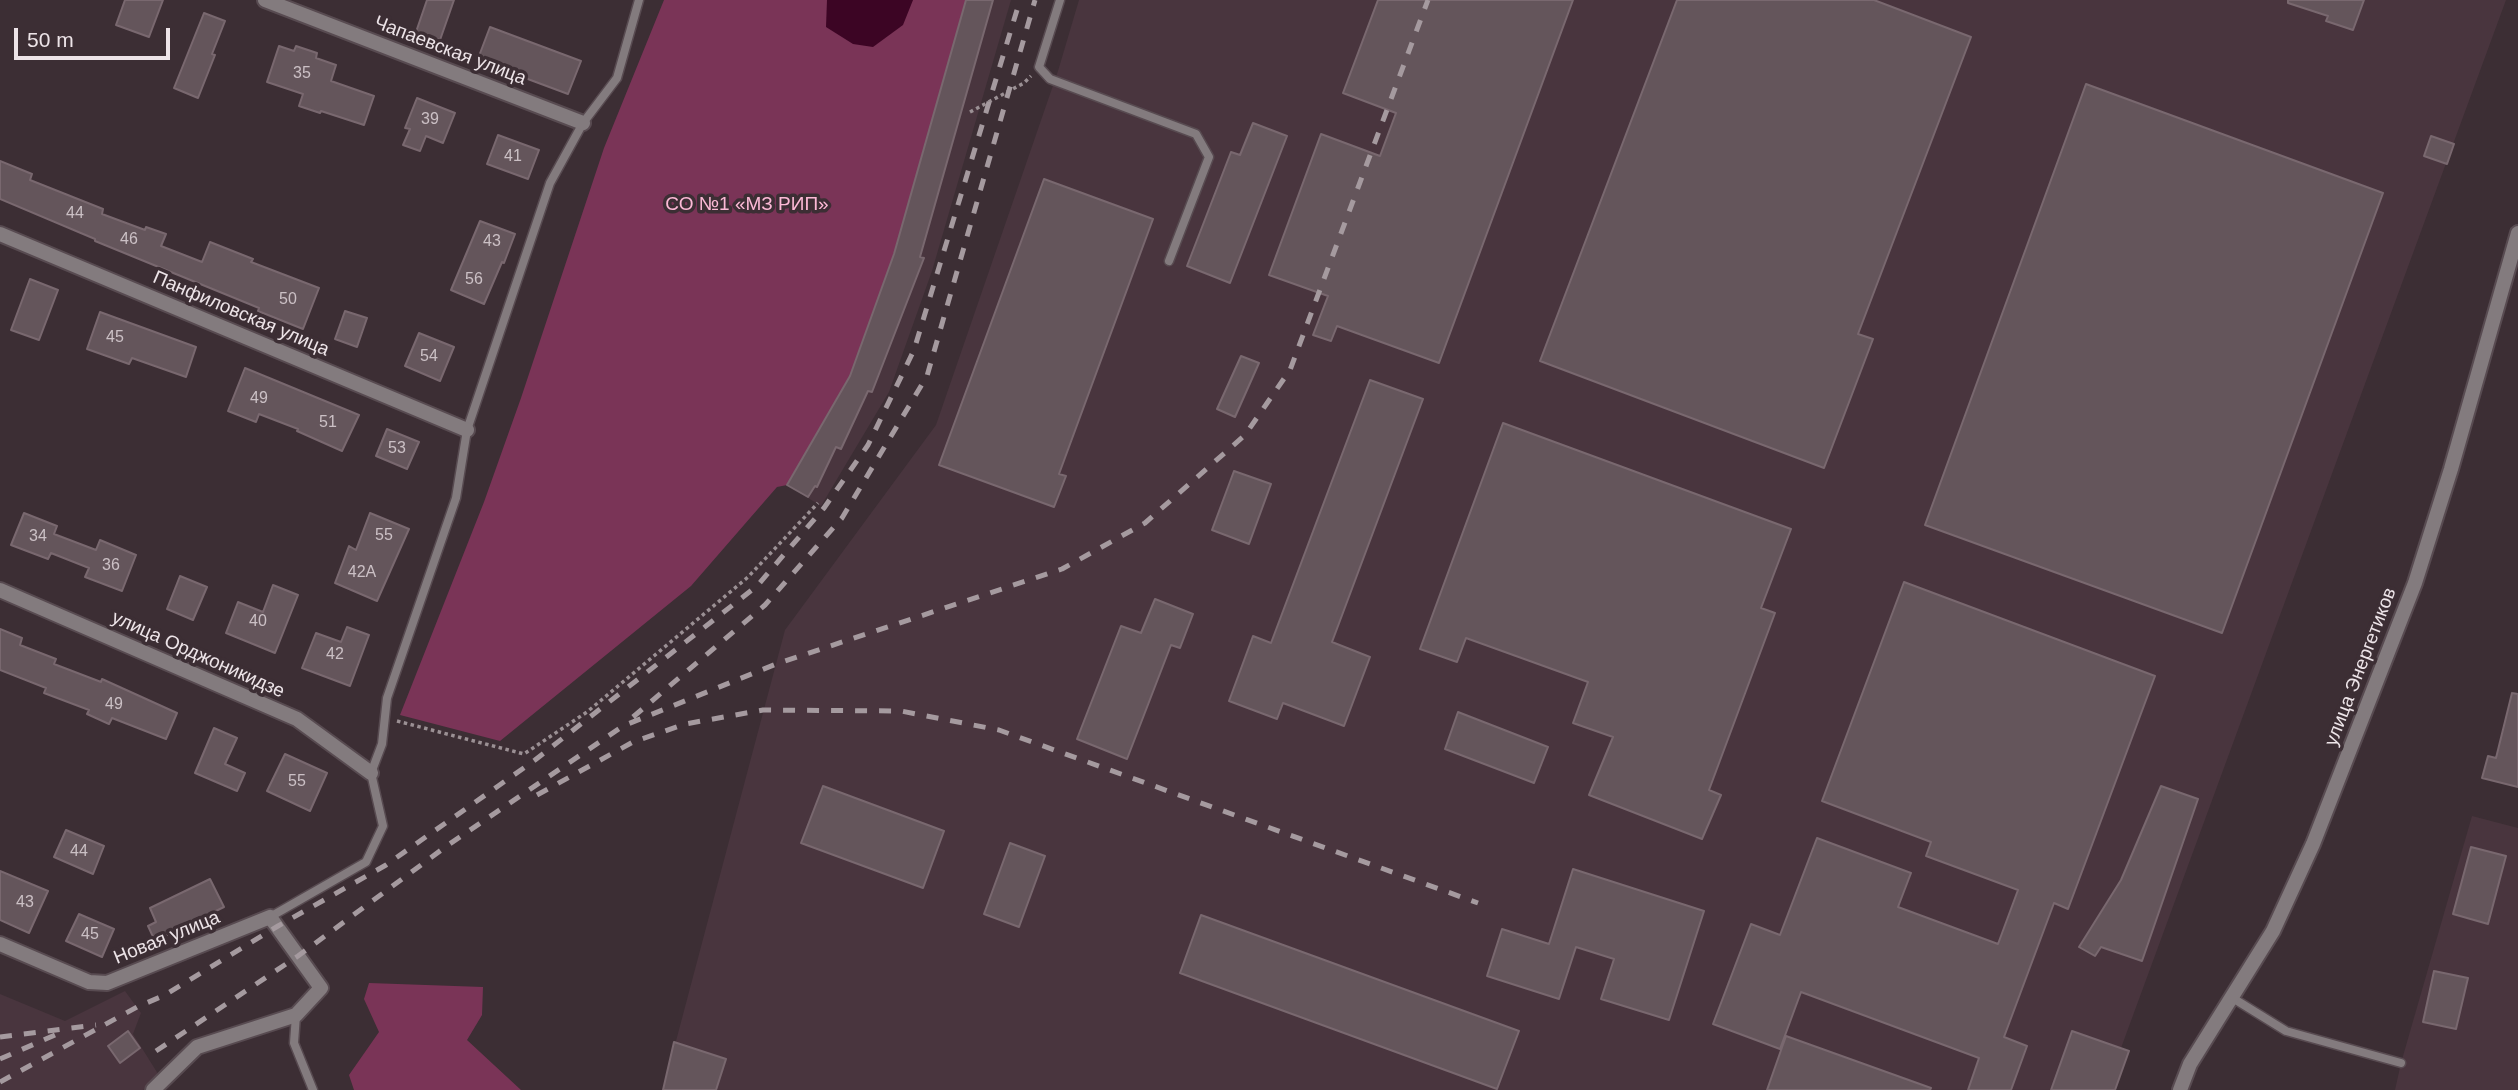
<!DOCTYPE html>
<html>
<head>
<meta charset="utf-8">
<style>
	body { margin:0 }
	#map { position:relative; width:2518px; height:1090px; overflow:hidden; background:#3c2e34; font-family:Helvetica,sans-serif }
	canvas { display:block }
	.scale { position:absolute; left:14px; top:28px; width:156px; height:32px; box-sizing:border-box; border:4px solid #ede4e8; border-top:0; padding-left:9px; font-size:21px; line-height:24px; white-space:nowrap; color:#ede4e8; -webkit-text-stroke:5px #3c2e34; paint-order:stroke }
</style>
</head>
<body>
<div id="map">
<canvas width="2518" height="1090"></canvas>
<div class="scale">50 m</div>
</div>
<script>
const g = document.querySelector('canvas').getContext('2d');
g.lineJoin = 'round';
function fillPath(path, color) {
  g.fillStyle = color;
  g.fill(path, 'evenodd');
}
function toPath(rows) {
  const path = new Path2D();
  for (const r of rows) {
    path.moveTo(r[0], r[1]);
    for (let i = 2; i < r.length; i += 2) path.lineTo(r[i], r[i + 1]);
  }
  return path;
}
function trace(path, color, width, dash) {
  g.strokeStyle = color;
  g.lineWidth = width;
  g.lineCap = dash ? 'butt' : 'round';
  g.setLineDash(dash || []);
  g.stroke(path);
}
function drawText(font, color, halo, rows, align = 'center') {
  g.font = font + ' Helvetica,sans-serif';
  g.lineWidth = 7;
  g.setLineDash([]);
  g.textBaseline = 'middle';
  g.strokeStyle = halo;
  g.fillStyle = color;
  for (const [text, x, y, turn = 0] of rows) {
    g.save();
    g.translate(x, y);
    g.rotate((+turn || 0) * Math.PI / 180);
    g.textAlign = isNaN(turn) ? turn : align;
    if (halo) g.strokeText(text, 0, 0);
    g.fillText(text, 0, 0);
    g.restore();
  }
}
fillPath(toPath([
	[966,0,1011,0,932,271,889,392,821,506,787,485,850,376,894,254],
	[1079,0,2506,0,2121,1048,2115,1090,663,1090,785,630,936,425,1058,71],
	[2472,816,2518,828,2518,1090,2395,1090,2401,1063],
	[125,991,141,1013,133,1034,160,1077,143,1090,0,1090,0,994,65,1021]
]), '#49353e');
fillPath(toPath([
	[664,0,966,0,894,254,850,376,787,485,777,487,691,586,500,741,400,715,484,502,521,398,604,148],
	[369,983,483,987,482,1015,467,1040,521,1090,354,1090,349,1075,379,1032,364,999]
]), '#7a3457');
fillPath(toPath([
	[827,0,913,0,903,25,873,47,853,44,826,27]
]), '#3c0524');
const building = toPath([
	[125,0,163,0,149,37,116,25,125,0],
	[427,0,454,0,440,40,416,32,427,0],
	[966,0,993,0,920,257,924,258,872,392,868,391,841,449,836,447,817,487,815,486,808,497,787,485,850,376,894,254,966,0],
	[1378,0,1573,0,1439,363,1337,326,1331,341,1313,335,1328,296,1269,275,1321,134,1380,156,1396,113,1343,93,1378,0],
	[1677,0,1874,0,1971,37,1858,334,1873,339,1824,468,1540,361,1677,0],
	[2288,0,2364,0,2353,30,2326,21,2328,16,2288,3,2288,0],
	[204,13,225,21,212,54,215,55,198,98,174,88,204,13],
	[490,27,581,61,568,94,517,75,519,70,479,56,490,27],
	[279,46,294,51,296,46,317,53,316,58,336,65,331,81,374,96,364,125,321,111,320,113,299,106,303,94,267,82,279,46],
	[2086,84,2383,193,2222,633,1925,525,2086,84],
	[417,98,455,113,443,143,426,136,420,151,403,145,410,129,405,128,417,98],
	[1253,123,1287,136,1230,283,1187,266,1231,152,1240,155,1253,123],
	[498,135,539,150,528,179,487,164,498,135],
	[2431,136,2454,144,2447,164,2424,156,2431,136],
	[0,161,32,174,30,180,103,209,102,214,145,230,146,227,166,234,161,246,202,262,210,242,253,259,251,262,319,288,303,329,258,311,259,308,95,241,95,239,0,199,0,161],
	[1044,179,1153,219,1059,474,1066,476,1054,507,939,465,1044,179],
	[480,221,515,234,504,263,502,262,484,304,451,290,480,221],
	[30,279,58,290,39,340,11,330,30,279],
	[345,311,367,318,357,347,335,339,345,311],
	[100,312,196,347,186,377,132,358,129,364,87,349,100,312],
	[419,333,454,347,440,381,405,366,419,333],
	[1241,356,1259,363,1235,417,1217,409,1241,356],
	[245,368,359,415,342,451,297,431,298,429,259,414,256,422,228,411,245,368],
	[1370,380,1423,399,1332,642,1370,657,1344,726,1283,703,1277,719,1229,701,1253,636,1271,643,1370,380],
	[1503,423,1791,529,1761,608,1775,613,1709,790,1721,795,1702,839,1589,795,1613,737,1573,723,1588,682,1466,638,1457,662,1420,649,1503,423],
	[387,429,419,442,407,469,376,456,387,429],
	[1234,471,1271,484,1249,544,1212,530,1234,471],
	[24,513,57,526,54,534,96,550,100,540,136,555,122,591,85,577,89,568,51,553,48,559,11,545,24,513],
	[370,513,409,529,377,601,335,583,349,546,356,550,370,513],
	[180,576,207,587,193,620,167,609,180,576],
	[1904,582,2155,676,2068,909,2054,903,2004,1037,2027,1046,2011,1090,1968,1090,1979,1058,1801,992,1780,1049,1713,1024,1751,924,1780,935,1817,838,1911,873,1898,907,1998,944,2018,890,1926,856,1931,842,1822,801,1904,582],
	[273,585,298,595,275,653,226,633,238,602,263,612,273,585],
	[1155,599,1193,614,1180,648,1171,645,1127,759,1077,739,1121,626,1141,633,1155,599],
	[347,627,369,635,350,686,302,668,316,633,341,642,347,627],
	[0,629,22,638,20,645,56,659,54,664,101,682,102,679,177,713,166,739,112,718,109,724,87,714,89,710,44,693,46,688,0,670,0,629],
	[2512,693,2518,694,2518,787,2482,778,2488,756,2496,758,2512,693],
	[1458,712,1548,747,1534,783,1445,749,1458,712],
	[214,728,237,738,225,764,245,773,237,791,195,773,214,728],
	[285,754,327,773,310,811,267,791,285,754],
	[823,786,944,831,923,888,801,843,823,786],
	[2161,786,2198,799,2142,961,2101,947,2095,956,2079,947,2121,880,2161,786],
	[66,830,104,846,93,874,54,857,66,830],
	[1010,843,1045,856,1019,927,984,914,1010,843],
	[2471,847,2506,856,2488,924,2453,914,2471,847],
	[1573,869,1704,911,1669,1020,1601,999,1614,959,1576,947,1559,999,1487,976,1502,929,1549,944,1573,869],
	[0,871,48,891,29,933,0,920,0,871],
	[210,879,224,907,155,941,148,926,156,922,150,908,210,879],
	[79,914,114,929,102,957,66,941,79,914],
	[1201,915,1519,1031,1497,1089,1180,973,1201,915],
	[2434,971,2468,978,2456,1029,2423,1022,2434,971],
	[128,1031,140,1048,120,1063,108,1046,128,1031],
	[2072,1031,2129,1051,2115,1090,2051,1090,2072,1031],
	[1786,1036,1931,1088,1930,1090,1767,1090,1786,1036],
	[674,1042,726,1059,716,1090,663,1090,674,1042]
]);
fillPath(building, '#64555b');
trace(building, '#79686f', 2);
const service = toPath([
	[1060,0,1039,67,1050,79,1196,134,1209,157,1169,261],
	[270,917,366,862,383,826,371,773,382,744,387,698,456,498,467,430,550,183,583,123,617,78,639,0],
	[2231,997,2286,1031,2401,1063],
	[296,1015,294,1043,313,1090]
]);
const minor = toPath([
	[265,0,583,123],
	[0,234,467,430],
	[0,590,297,719,371,773],
	[0,944,89,982,107,983,270,917,321,988,296,1015,197,1047,153,1090],
	[2180,1090,2190,1064,2273,931,2313,844,2415,583,2451,469,2518,233]
]);
trace(service, '#584b51', 11);
trace(minor, '#584b51', 18);
trace(toPath([
	[970,112,1024,83,1031,76],
	[397,721,524,754,587,712,748,577,818,503]
]), '#9b9094', 3.5, [3.5, 3.5]);
trace(service, '#837b7e', 8);
trace(minor, '#837b7e', 14);
trace(toPath([
	[633,717,765,605,842,518,927,376,1035,0],
	[537,795,633,742,685,724,763,710,901,711,999,730,1478,903],
	[0,1037,96,1025],
	[156,1051,298,956,448,845,623,726,776,664,1062,569,1145,523,1245,435,1290,370,1428,0],
	[0,1059,55,1035],
	[0,1082,137,1007,165,995,278,926,386,865,535,760,757,586,824,508,868,445,914,350,1020,0]
]), '#a59a9f', 5, [12, 12]);
drawText('16px', '#cbc0c5', null, [
	["35",302,74],
	["39",430,120],
	["41",513,157],
	["44",75,214],
	["46",129,240],
	["43",492,242],
	["56",474,280],
	["50",288,300],
	["45",115,338],
	["54",429,357],
	["49",259,399],
	["51",328,423],
	["53",397,449],
	["55",384,536],
	["34",38,537],
	["36",111,566],
	["42А",362,573],
	["40",258,622],
	["42",335,655],
	["49",114,705],
	["55",297,782],
	["44",79,852],
	["43",25,903],
	["45",90,935]
]);
drawText('19px', '#ede4e8', '#3c2e34', [
	["Чапаевская улица",450,51,21],
	["Панфиловская улица",241,314,23],
	["улица Орджоникидзе",198,655,24],
	["улица Энергетиков",2361,667,-69],
	["Новая улица",167,938,-22]
]);
drawText('19px', '#fcb9d6', '#3c2e34', [
	["СО №1 «МЗ РИП»",747,205]
]);
</script>
</body>
</html>
